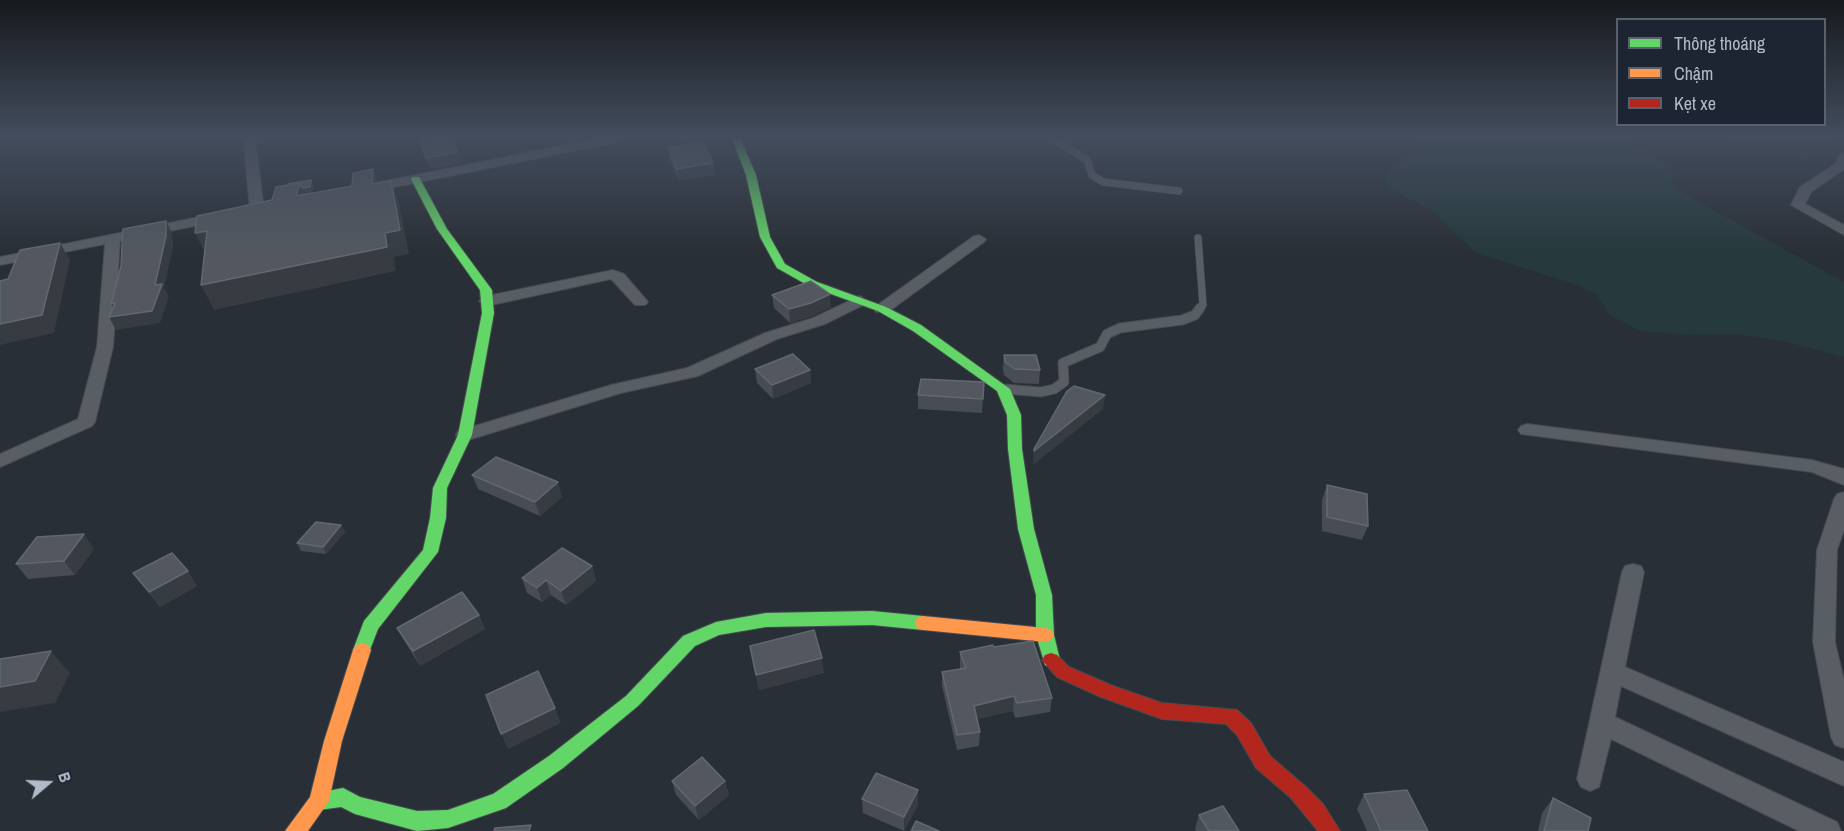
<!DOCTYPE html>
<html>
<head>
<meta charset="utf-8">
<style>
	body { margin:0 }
	#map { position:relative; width:1844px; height:831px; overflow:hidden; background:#292f36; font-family:"Archivo Narrow",sans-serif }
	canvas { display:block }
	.legend { position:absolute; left:1616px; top:18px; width:210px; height:108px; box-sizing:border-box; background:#1c2531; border:2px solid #58616d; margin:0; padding:8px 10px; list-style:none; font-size:18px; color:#b2bbc7 }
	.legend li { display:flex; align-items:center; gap:12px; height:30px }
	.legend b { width:30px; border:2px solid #58616d }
	.north { position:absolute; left:18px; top:753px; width:60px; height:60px; -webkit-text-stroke:4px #1c2531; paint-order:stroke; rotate:71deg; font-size:16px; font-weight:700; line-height:24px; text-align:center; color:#b2bbc7 }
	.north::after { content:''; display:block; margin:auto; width:21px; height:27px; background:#b2bbc7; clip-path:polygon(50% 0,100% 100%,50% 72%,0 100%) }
</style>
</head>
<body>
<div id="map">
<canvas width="1844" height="831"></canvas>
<ul class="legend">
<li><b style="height:8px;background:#63d668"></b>Thông thoáng</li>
<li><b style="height:8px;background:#ff974d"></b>Chậm</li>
<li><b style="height:8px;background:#b3261e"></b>Kẹt xe</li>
</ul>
<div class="north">B</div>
</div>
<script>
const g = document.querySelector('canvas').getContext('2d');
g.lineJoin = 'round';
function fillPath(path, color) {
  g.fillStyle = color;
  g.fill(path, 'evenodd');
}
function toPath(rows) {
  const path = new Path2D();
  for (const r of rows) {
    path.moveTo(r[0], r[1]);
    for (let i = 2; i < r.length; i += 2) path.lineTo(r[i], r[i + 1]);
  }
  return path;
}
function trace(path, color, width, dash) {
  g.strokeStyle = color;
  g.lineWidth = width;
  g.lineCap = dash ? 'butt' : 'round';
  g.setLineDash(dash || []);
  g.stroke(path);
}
fillPath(toPath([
	[1416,138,1623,138,1663,163,1674,173,1670,182,1693,199,1844,282,1844,357,1782,341,1736,334,1691,335,1640,331,1610,315,1596,294,1574,284,1476,253,1430,209,1387,188,1386,173,1417,150],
	[1726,138,1830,138,1824,151,1808,157,1774,154]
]), '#26393c');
const laneFar1 = toPath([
	[1051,138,1087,160,1092,175,1103,182,1179,191],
	[1198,238,1203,305,1199,310]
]);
const lane = toPath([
	[1004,389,1041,392,1054,389,1064,382,1063,363,1100,347,1107,334,1120,328,1182,320,1195,315,1200,308]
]);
const street = toPath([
	[246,138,258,138,256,146,264,210,257,214,250,210,244,146,246,138],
	[600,138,624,138,618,142,370,192,364,188,370,184,600,138],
	[1844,153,1844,169,1811,192,1805,204,1844,225,1844,235,1791,205,1800,187,1835,164,1840,154,1844,153],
	[219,213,224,214,226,217,224,220,120,241,113,347,95,422,92,426,0,467,0,454,78,419,97,347,105,244,0,265,0,257,219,213],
	[979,235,986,239,984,242,888,312,876,312,874,309,876,306,974,236,979,235],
	[613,270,624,274,648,302,645,305,635,305,611,279,487,306,479,301,487,296,613,270],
	[860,296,868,301,865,304,825,324,777,339,698,376,621,393,465,441,458,439,456,435,458,431,611,385,687,368,765,333,813,318,860,296],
	[1527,424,1812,460,1844,469,1844,485,1812,472,1521,434,1518,430,1521,426,1527,424],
	[1844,492,1844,530,1837,550,1835,642,1844,680,1844,748,1835,745,1831,737,1813,642,1817,550,1834,499,1837,494,1844,492],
	[1633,564,1641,566,1644,572,1625,667,1844,762,1844,786,1621,686,1615,717,1837,822,1841,831,1799,831,1611,739,1599,787,1590,791,1581,787,1577,779,1622,572,1625,566,1633,564]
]);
const fast = toPath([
	[732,138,740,138,756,175,770,237,785,264,817,282,886,307,921,325,1010,389,1021,415,1022,449,1034,529,1052,595,1054,635,1060,660,1057,665,1051,667,1045,665,1036,635,1036,595,1018,529,1008,449,1007,415,997,391,913,331,878,311,809,286,777,268,760,237,746,175,732,138],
	[413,177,419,177,447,229,492,290,494,313,472,435,447,488,446,518,438,552,378,629,368,655,362,657,356,655,353,650,364,621,423,550,430,518,433,488,458,435,482,313,480,290,437,229,411,179,413,177],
	[872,611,923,616,929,618,931,623,929,628,923,630,872,625,766,627,719,635,695,646,638,706,563,768,506,808,448,828,417,831,355,814,341,807,319,810,312,808,309,801,312,794,343,788,360,797,417,811,448,810,493,794,549,756,626,696,683,636,716,622,766,613,872,611]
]);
const slow = toPath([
	[923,616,1045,628,1051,630,1054,635,1051,640,1045,642,923,630,917,628,915,623,917,618,923,616],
	[362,643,368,645,371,650,342,741,329,801,308,831,285,831,310,797,324,741,353,650,356,645,362,643]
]);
const jam = toPath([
	[1051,653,1057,655,1069,667,1113,686,1162,703,1237,710,1251,723,1270,756,1305,786,1323,804,1340,831,1318,831,1291,798,1256,768,1237,735,1226,724,1162,719,1101,697,1057,677,1042,660,1045,655,1051,653]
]);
trace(laneFar1, '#474b51', 8);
trace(lane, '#474b51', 11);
trace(street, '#474b51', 2);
trace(fast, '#474b51', 2);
trace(slow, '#474b51', 2);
trace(jam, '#474b51', 2);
trace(laneFar1, '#595d64', 7);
trace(lane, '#595d64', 9);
fillPath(street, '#595d64');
fillPath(fast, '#63d668');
fillPath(slow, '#ff974d');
fillPath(jam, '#b3261e');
fillPath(toPath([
	[419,142,458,152,462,163,431,169,423,154],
	[668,147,713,163,715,175,679,181,670,159],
	[772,295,831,307,812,316,790,323,774,308],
	[1004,355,1040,370,1039,384,1014,383,1004,375,1003,369],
	[755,369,810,370,811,383,773,399,757,383],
	[984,382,982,413,918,409,918,395],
	[472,475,562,497,540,516,478,489],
	[1327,485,1368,526,1362,540,1322,531,1322,500],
	[341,525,345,532,326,554,301,551,297,543],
	[94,549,75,575,28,579,16,564],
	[592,566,596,581,566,605,551,595,542,602,527,593,522,578],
	[133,573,197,586,160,607],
	[479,615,485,629,420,666,405,642,397,628],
	[750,646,824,673,759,690],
	[994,647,1052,698,1050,712,1015,718,1013,711,977,719,980,732,979,746,957,750,942,686,942,672,960,669,960,652],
	[672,781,725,781,729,795,699,820,676,795],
	[1364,794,1428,831,1367,831,1357,809],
	[1553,798,1588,831,1538,831,1542,813],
	[862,799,918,805,904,831,863,813],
	[1199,815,1239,831,1196,831,1195,829]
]), '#484c54');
fillPath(toPath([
	[458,152,462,163,431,169,427,158],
	[713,163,715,175,679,181,677,169],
	[373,169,382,191,372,184],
	[311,180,314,186,312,193,296,196,300,183],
	[391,181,399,204,409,254,394,257,396,271,214,310,201,285,385,233],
	[166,221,172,233,173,248,164,288,169,296,160,323,116,330,109,317,118,316,111,304],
	[207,231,207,257,195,233],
	[60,243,70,260,54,333,0,345,0,324],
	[830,294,831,307,812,316,790,323,789,309],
	[810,370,811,383,773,399,772,385],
	[1105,395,1103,409,1033,465,1034,451],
	[558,482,562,497,540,516,535,502],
	[341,525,345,532,326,554,323,547],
	[84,534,94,549,75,575,64,561],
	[592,566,596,581,566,605,561,591],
	[188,571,197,586,160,607,149,592],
	[546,580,551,595,542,602,537,588],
	[479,615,485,629,420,666,413,651],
	[51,651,70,673,55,703,0,712,0,687],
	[822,658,824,673,759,690,756,675],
	[1014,696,1013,711,973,720,974,706],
	[555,708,561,723,508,749,501,734],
	[725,781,729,795,699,820,695,806],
	[918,790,918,805,904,831,904,817]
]), '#373c43');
const building = toPath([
	[439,138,451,138,458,152,427,158,419,142,439,138],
	[703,142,713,163,677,169,668,147,703,142],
	[373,169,372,184,391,181,400,230,385,233,387,247,201,285,207,231,195,233,197,216,272,200,276,187,300,183,296,196,352,186,353,173,373,169],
	[311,180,310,187,302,188,300,183,287,185,288,184,311,180],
	[166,221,166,236,155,285,162,284,152,311,109,317,115,303,111,304,121,266,123,229,166,221],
	[60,243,42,315,0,324,0,281,8,279,20,250,60,243],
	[811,281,830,294,811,303,789,309,772,295,811,281],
	[793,354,810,370,772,385,755,369,793,354],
	[1004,355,1036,355,1040,370,1015,369,1005,362,1004,355],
	[921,379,984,382,983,399,918,395,921,379],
	[1074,386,1105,395,1034,451,1034,449,1067,391,1074,386],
	[496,457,558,482,535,502,472,475,496,457],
	[1327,485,1367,494,1368,526,1327,517,1327,485],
	[316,522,341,525,323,547,297,543,316,522],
	[84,534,64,561,16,564,37,537,84,534],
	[562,548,592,566,561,591,546,580,537,588,522,578,562,548],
	[172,553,188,571,149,592,133,573,172,553],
	[462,592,479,615,413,651,397,628,462,592],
	[814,630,822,658,756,675,750,646,814,630],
	[1033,641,1052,698,1017,703,1014,696,974,706,980,732,957,735,942,672,966,668,960,652,993,645,994,647,1033,641],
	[51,651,35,681,0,687,0,659,51,651],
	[538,671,555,708,501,734,486,695,538,671],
	[702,757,725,781,695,806,672,781,702,757],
	[876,773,918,790,904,817,862,799,876,773],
	[1407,790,1428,831,1381,831,1364,794,1407,790],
	[1553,798,1591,818,1588,831,1544,831,1553,798],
	[1223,806,1239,831,1209,831,1199,815,1223,806],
	[916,821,939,831,911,831,916,821],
	[531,825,529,831,494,831,495,828,531,825]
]);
fillPath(building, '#535860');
trace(building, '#626870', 1.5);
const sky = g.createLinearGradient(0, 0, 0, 254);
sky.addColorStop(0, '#171a1e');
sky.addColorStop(0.54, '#434d5d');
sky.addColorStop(1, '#434d5d00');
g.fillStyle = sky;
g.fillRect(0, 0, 1844, 254);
</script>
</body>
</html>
